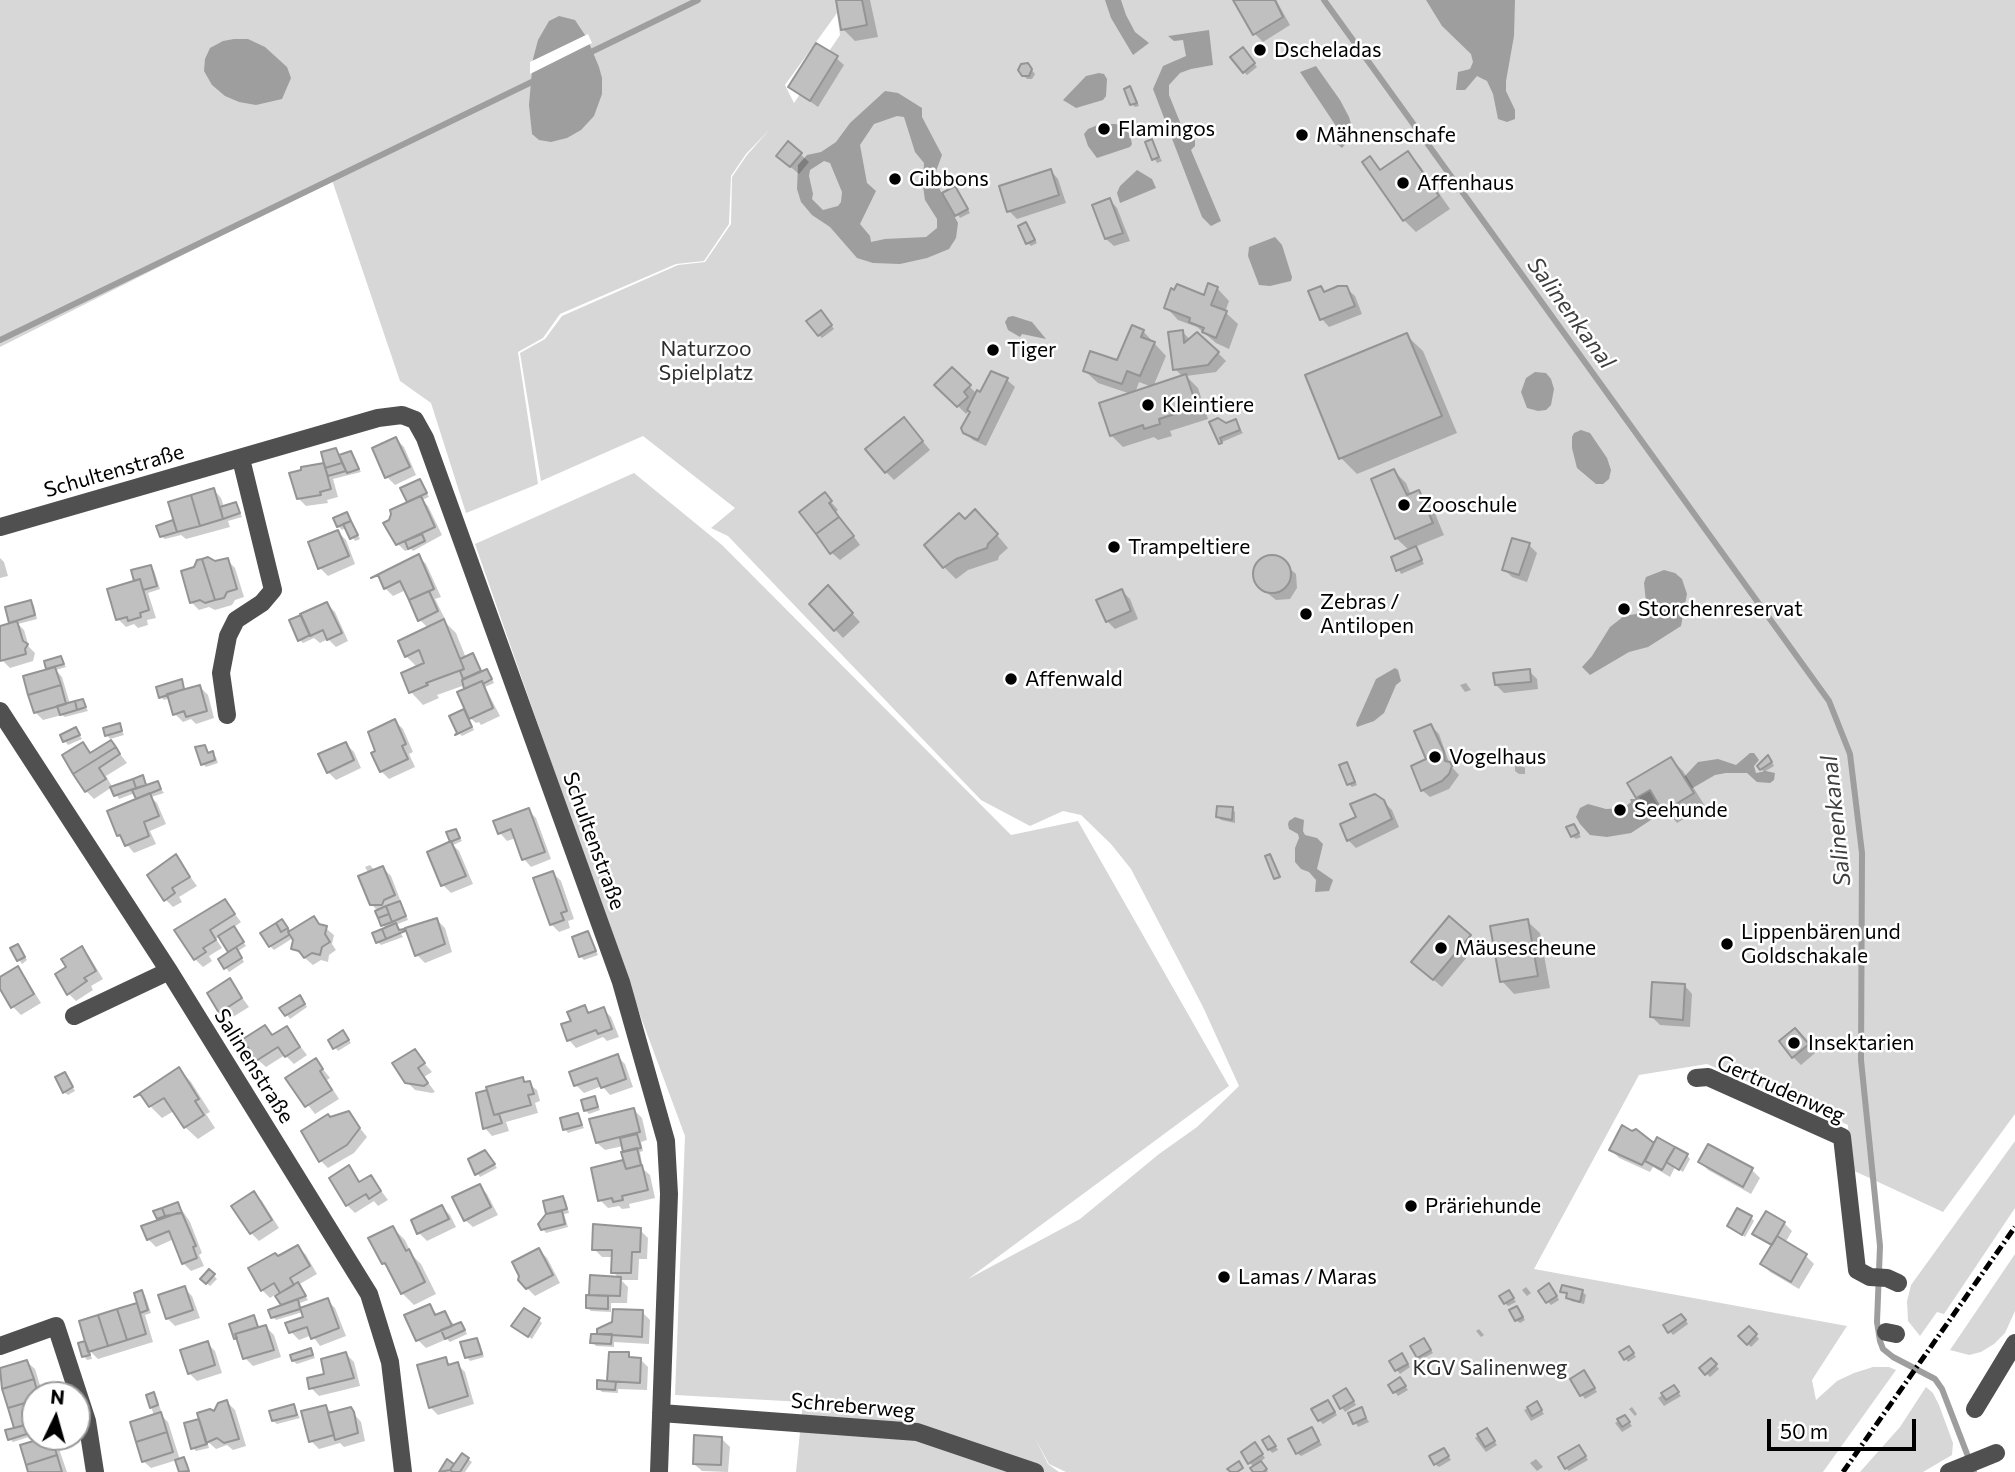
<!DOCTYPE html>
<html>
<head>
<meta charset="utf-8">
<style>
	body { margin:0 }
	#map { position:relative; width:2015px; height:1472px; overflow:hidden; background:#fff; font-family:Commissioner,sans-serif }
	canvas { display:block }
	.north { position:absolute; left:21px; top:1381px; width:70px; height:70px; box-sizing:border-box; background:#fff; border:2px solid #999; border-radius:50%; rotate:5deg; font-size:19px; font-weight:700; line-height:28px; text-align:center; color:#000 }
	.north::after { content:''; display:block; margin:auto; width:24px; height:32px; background:#000; clip-path:polygon(50% 0,100% 100%,50% 72%,0 100%) }
	.scale { position:absolute; left:1767px; top:1419px; width:149px; height:32px; box-sizing:border-box; border:4px solid #000; border-top:0; padding-left:9px; font-size:21px; line-height:24px; white-space:nowrap; color:#000; -webkit-text-stroke:5px #fff; paint-order:stroke }
</style>
</head>
<body>
<div id="map">
<canvas width="2015" height="1472"></canvas>
<div class="north">N</div>
<div class="scale">50 m</div>
</div>
<script>
const g = document.querySelector('canvas').getContext('2d');
g.lineJoin = 'round';
function fillPath(path, color) {
  g.fillStyle = color;
  g.fill(path, 'evenodd');
}
function toPath(rows) {
  const path = new Path2D();
  for (const r of rows) {
    if (r.length === 3) {
      path.moveTo(r[0] + r[2], r[1]);
      path.arc(r[0], r[1], r[2], 0, 2 * Math.PI);
      continue;
    }
    path.moveTo(r[0], r[1]);
    for (let i = 2; i < r.length; i += 2) path.lineTo(r[i], r[i + 1]);
  }
  return path;
}
function trace(path, color, width, dash) {
  g.strokeStyle = color;
  g.lineWidth = width;
  g.lineCap = dash ? 'butt' : 'round';
  g.setLineDash(dash || []);
  g.stroke(path);
}
function drawText(font, color, halo, rows, align = 'center') {
  g.font = font + ' Commissioner,sans-serif';
  g.lineWidth = 5;
  g.setLineDash([]);
  g.textBaseline = 'middle';
  g.strokeStyle = halo;
  g.fillStyle = color;
  for (const [text, x, y, turn = 0] of rows) {
    g.save();
    g.translate(x, y);
    g.rotate((+turn || 0) * Math.PI / 180);
    g.textAlign = isNaN(turn) ? turn : align;
    if (halo) g.strokeText(text, 0, 0);
    g.fillText(text, 0, 0);
    g.restore();
  }
}
fillPath(toPath([
	[0,0,2015,0,2015,1114,1943,1212,1850,1169,1848,1125,1707,1064,1639,1075,1534,1269,1847,1326,1812,1380,1816,1400,1837,1381,1854,1373,1873,1367,1889,1367,1896,1370,1823,1472,1066,1472,1049,1464,1035,1438,1048,1464,1059,1472,796,1472,803,1402,675,1395,685,1136,626,977,475,544,634,473,722,545,1011,835,1078,821,1229,1086,968,1279,1080,1219,1159,1154,1197,1127,1239,1086,1203,1007,1131,869,1111,844,1081,815,1063,811,1030,826,981,800,728,536,711,528,735,508,643,436,541,481,520,353,545,339,562,316,678,265,705,262,731,224,732,177,747,155,770,129,746,154,731,176,729,224,704,261,676,264,560,314,543,338,518,352,538,484,466,513,431,403,400,381,332,180,0,347],
	[837,13,840,35,794,103,785,85],
	[2015,1141,2015,1208,1944,1314,1937,1312,1920,1336,1908,1321,1907,1301,1911,1285],
	[2015,1254,2015,1311,2005,1333,1994,1344,1981,1352,1969,1355,1950,1350],
	[1926,1387,1933,1393,1939,1405,1953,1443,1952,1455,1923,1472,1860,1472,1900,1427]
]), '#d7d7d7');
fillPath(toPath([
	[1105,0,1121,0,1126,15,1135,32,1149,43,1133,55,1111,18],
	[1426,0,1515,0,1514,36,1506,81,1506,91,1515,110,1515,119,1507,122,1498,119,1493,94,1487,81,1477,76,1465,90,1456,90,1458,72,1470,69,1473,62,1471,54,1442,26],
	[559,16,575,20,587,38,599,67,602,78,602,94,594,116,581,130,567,138,551,142,539,140,532,134,529,105,533,59,538,40,549,21],
	[1209,30,1213,65,1191,69,1180,73,1169,85,1169,95,1186,137,1195,140,1195,146,1191,150,1221,221,1211,226,1202,217,1153,89,1163,66,1186,56,1183,40,1174,41,1168,36],
	[234,39,248,39,265,47,287,67,291,78,282,99,256,105,239,102,225,96,212,85,204,71,205,59,210,48,223,41],
	[1316,66,1340,100,1349,117,1354,134,1342,148,1335,142,1340,132,1300,72],
	[1099,73,1104,74,1107,79,1106,96,1103,100,1076,108,1063,100,1086,76],
	[885,91,898,93,922,108,922,117,942,155,935,174,940,190,958,223,956,238,949,249,927,258,900,264,873,263,857,258,830,227,812,215,801,202,797,189,798,165,807,155,821,152,836,142,850,123],
	[897,116,904,117,915,152,924,163,923,186,925,200,937,219,937,228,926,237,885,239,871,242,870,236,860,224,876,191,867,183,860,145,874,124],
	[824,161,830,163,842,192,841,202,838,206,823,210,812,199,813,194,809,176,810,170],
	[1100,124,1116,124,1125,129,1130,135,1132,144,1130,147,1097,158,1088,146,1084,134,1088,129],
	[1137,170,1152,179,1156,188,1120,203,1117,193,1120,186],
	[1275,237,1282,245,1292,277,1291,281,1270,286,1259,285,1248,256,1249,247],
	[1013,316,1032,322,1046,339,1022,334,1020,337,1008,330,1005,322,1008,317],
	[1535,372,1546,373,1551,379,1554,389,1551,405,1546,410,1538,411,1527,408,1521,392,1526,378],
	[1581,430,1590,433,1607,458,1611,470,1609,479,1603,484,1596,484,1577,468,1572,448,1572,437,1574,433],
	[1664,570,1675,573,1682,579,1687,594,1681,626,1648,647,1629,652,1590,675,1582,667,1592,656,1610,627,1624,616,1636,614,1643,608,1646,602,1644,583,1646,577],
	[1395,668,1398,670,1401,681,1396,685,1384,713,1374,721,1357,727,1356,724,1376,679],
	[1750,753,1754,753,1759,760,1754,766,1756,773,1766,771,1775,773,1774,780,1770,783,1757,782,1747,773,1726,773,1715,775,1691,789,1684,777,1698,762,1718,759,1736,765],
	[1650,790,1663,812,1631,833,1607,837,1590,835,1580,824,1576,817,1580,808,1588,804,1606,809,1624,808,1631,802,1630,799,1635,799],
	[1295,817,1304,820,1303,831,1305,835,1317,838,1323,844,1317,869,1333,880,1329,891,1315,892,1316,880,1309,872,1301,869,1295,862,1295,848,1299,838,1298,834,1289,829,1288,824,1289,821]
]), '#9e9e9e');
fillPath(toPath([
	[588,34,592,43,530,74,530,62]
]), '#fff');
fillPath(toPath([
	[838,0,870,0,878,37,855,41,843,29],
	[1235,0,1276,0,1290,25,1263,42,1255,34],
	[1246,53,1257,67,1247,75,1244,72],
	[836,58,844,65,818,107,790,87],
	[1031,69,1035,74,1032,79,1027,79,1023,75],
	[1130,88,1133,92,1139,106,1135,107,1132,104],
	[1151,141,1162,161,1157,163,1147,143],
	[789,144,809,162,799,174,786,163],
	[1408,153,1420,166,1450,209,1416,232,1404,220,1370,158,1382,171],
	[1051,171,1058,179,1066,203,1017,219,1009,211],
	[958,191,970,213,960,218,945,193],
	[1110,200,1117,208,1130,241,1114,246,1106,239],
	[1026,224,1037,243,1031,246,1028,243],
	[1217,288,1229,301,1225,312,1238,324,1229,349,1216,343,1197,327,1178,320,1166,307,1175,292,1205,297],
	[1320,288,1326,293,1346,288,1355,296,1362,314,1329,327,1322,319,1310,292],
	[824,316,834,329,822,338,819,335],
	[1143,331,1166,356,1153,387,1183,377,1175,369,1182,331,1190,340,1218,353,1226,361,1216,372,1186,376,1198,388,1208,419,1170,431,1172,436,1158,440,1154,437,1123,447,1111,435,1131,394,1098,383,1085,371,1118,363],
	[1139,382,1152,387,1135,393],
	[1406,335,1423,351,1457,433,1357,474,1341,458],
	[952,369,977,394,981,394,1007,380,1015,387,986,446,973,440,964,432,974,406,966,414,937,385],
	[1235,421,1243,433,1222,442,1218,439,1226,425],
	[911,427,930,450,894,480,886,472],
	[396,439,404,447,416,475,395,485,387,477],
	[335,450,340,456,350,453,361,472,333,479,338,497,327,500,328,503,306,506,298,498],
	[1394,471,1406,483,1411,495,1419,492,1431,504,1444,535,1415,547,1424,564,1401,574,1393,558,1410,551,1396,538],
	[420,481,429,497,422,500,428,506,442,535,413,551,411,549,405,551,397,543,410,503,408,501],
	[214,490,221,498,224,507,236,504,242,517,228,521,230,527,186,539,181,535,165,539,161,536,173,522,177,527],
	[825,495,838,510,836,512,860,545,840,560,832,553],
	[347,514,360,539,355,541,347,527,342,530,338,526],
	[965,521,987,523,1008,548,999,556,998,560,968,570,956,579,944,567],
	[338,532,346,540,355,564,328,576,320,568],
	[1529,545,1537,553,1527,582,1512,577,1504,569],
	[418,556,426,564,441,597,435,599,445,619,443,620,456,633,466,658,473,655,482,672,487,671,490,674,494,683,485,687,500,716,481,725,479,722,476,723,468,716,472,725,458,731,464,711,470,717,465,685,437,695,439,698,423,705,411,692,403,674,418,668,406,656,428,628,420,620,406,590,393,596,385,588],
	[1276,557,1296,574,1297,588,1290,599,1276,600,1256,584,1254,570,1264,558],
	[0,558,4,562,8,576,0,578],
	[227,560,235,568,244,597,235,600,232,605,215,610,209,607,199,610,191,602,215,563],
	[150,567,154,570,160,589,148,593,156,618,147,620,148,625,138,628,134,624,126,627,118,619,136,582],
	[1122,591,1130,599,1138,619,1115,629,1107,621],
	[836,596,860,622,843,638,811,604],
	[30,601,34,605,37,619,18,624,24,630,29,647,35,653,33,661,10,668,2,660,0,653,0,627,12,624,7,608],
	[327,604,335,612,348,641,336,647,328,639,320,643,314,638,303,643,300,640],
	[61,658,66,667,56,670,62,677,70,704,82,701,88,711,65,717,62,715,43,720,35,712,50,670,48,668],
	[1529,671,1537,679,1538,689,1504,693,1496,685],
	[181,681,186,691,200,687,208,695,214,718,196,724,191,719,183,722,175,714,170,698,164,700,161,697],
	[1466,683,1471,690,1465,692,1460,685],
	[395,721,403,729,413,752,409,754,415,767,389,779,381,771],
	[119,725,124,735,110,739,107,735],
	[1431,726,1439,734,1450,765,1459,775,1449,789,1430,797,1422,790,1429,760],
	[473,728,474,730,462,736,460,734],
	[76,729,82,739,68,745,65,741],
	[111,742,127,763,106,776,113,788,142,777,148,786,157,783,164,793,151,797,157,803,166,824,150,831,156,844,134,853,119,835,138,800,135,793,119,799,112,787,94,799,86,791,64,756,83,744,92,754],
	[346,744,354,752,361,768,336,780,328,772],
	[204,746,209,754,212,753,216,757,218,763,206,767,203,764],
	[1671,759,1683,771,1705,806,1677,823,1660,803,1650,809,1638,797],
	[1771,761,1774,766,1764,772,1761,769],
	[1346,764,1350,768,1357,785,1352,787,1349,784],
	[1515,765,1521,765,1525,768,1525,774,1519,774,1515,771],
	[1383,801,1392,810,1399,827,1356,848,1348,840,1342,825,1358,818],
	[1232,809,1235,812,1235,823,1221,820,1218,816],
	[528,810,536,818,551,859,531,867,524,859,516,838,507,841,500,833],
	[1574,826,1581,837,1576,839,1572,836],
	[455,831,462,841,453,845,459,851,473,884,451,893,443,885,429,852,452,843,448,833],
	[176,857,197,886,179,897,182,902,173,907,165,899],
	[370,865,375,871,383,868,391,876,408,920,395,925,403,937,381,945,378,942,386,929,383,925,378,911,371,904,369,874,365,867],
	[553,873,561,881,574,919,568,921,570,928,559,932,551,924],
	[225,901,241,922,233,928,246,946,238,951,244,962,229,972,220,959,230,953,220,936,216,939,222,948,209,956,212,961,203,967,195,959],
	[313,918,334,935,332,944,336,950,329,955,328,962,321,960,313,965,293,948,293,938,274,950,270,946,285,924,291,932],
	[1449,919,1478,944,1442,987,1421,969],
	[437,920,445,928,452,952,425,963,417,955],
	[1527,921,1540,933,1550,988,1514,994,1502,981],
	[588,933,598,955,584,960,580,956],
	[18,946,27,960,22,964,12,949],
	[81,948,89,956,103,979,91,986,93,990,76,1001,69,994],
	[18,969,25,977,41,1003,21,1015,13,1007,0,986,0,979],
	[230,981,249,1007,228,1020,220,1012],
	[1685,986,1692,994,1690,1027,1660,1025,1652,1017],
	[303,1000,307,1007,290,1019,282,1008],
	[584,1007,591,1014,603,1009,611,1017,619,1037,607,1041,603,1037,576,1048,569,1040,574,1022],
	[265,1027,273,1036,286,1028,307,1055,294,1064,285,1055,266,1067,258,1060],
	[346,1036,351,1043,338,1051,330,1041],
	[1803,1038,1815,1053,1801,1065,1793,1057],
	[414,1051,432,1072,424,1077,435,1092,432,1093,415,1090,407,1082],
	[617,1056,625,1064,633,1087,610,1095,602,1086,584,1093,576,1085],
	[316,1060,330,1078,327,1080,339,1099,315,1114,287,1078],
	[179,1069,191,1082,210,1112,206,1114,215,1128,198,1139,185,1127,174,1111,162,1118,150,1106],
	[65,1074,75,1091,68,1095,64,1092],
	[522,1079,537,1090,540,1101,535,1103,538,1113,506,1122,509,1131,492,1136,485,1128,478,1094],
	[594,1098,600,1110,589,1114,585,1110],
	[634,1110,642,1118,647,1140,641,1142,643,1151,640,1152,643,1169,650,1175,655,1198,629,1204,630,1208,622,1209,619,1206,608,1208,600,1200,624,1162,627,1166,623,1146,605,1150,597,1143],
	[348,1113,367,1137,354,1153,328,1168,321,1161,330,1119],
	[577,1115,584,1128,568,1133,565,1129],
	[1650,1142,1687,1155,1690,1159,1683,1172,1675,1167,1670,1177,1653,1167,1650,1172,1619,1158,1611,1150],
	[1709,1146,1752,1170,1760,1178,1751,1194,1708,1170,1700,1162],
	[488,1155,497,1168,480,1177,470,1160],
	[349,1168,361,1183,371,1177,388,1200,378,1206,374,1201,355,1213,347,1205],
	[480,1186,487,1194,498,1215,473,1227,465,1220],
	[254,1193,262,1201,279,1228,259,1241,251,1233],
	[563,1198,566,1201,569,1213,564,1214,568,1227,546,1233,543,1229,548,1215,545,1203],
	[178,1204,190,1222,202,1253,199,1255,204,1266,191,1271,183,1263,174,1239,156,1247,148,1239,160,1220,158,1218],
	[442,1207,450,1215,456,1227,427,1241,419,1233,413,1221],
	[1751,1217,1754,1221,1745,1237,1729,1226],
	[1784,1223,1792,1231,1785,1243,1806,1256,1814,1264,1799,1289,1770,1272,1762,1264,1772,1247,1755,1233],
	[393,1228,405,1240,412,1255,421,1264,436,1294,414,1305,402,1293,392,1273,383,1263],
	[640,1230,648,1238,647,1259,639,1259,638,1280,621,1280,628,1287,627,1303,611,1303,611,1312,591,1311,588,1308,593,1297,590,1294,620,1279,613,1272,613,1257,602,1257,594,1249],
	[298,1247,306,1255,317,1274,298,1285,308,1300,300,1303,302,1310,327,1300,335,1308,346,1336,320,1346,312,1335,299,1340,291,1332,288,1325,305,1318,303,1312,276,1320,273,1317,284,1306,276,1294,270,1298,262,1290,278,1258],
	[539,1250,547,1258,560,1283,535,1296,527,1288],
	[209,1271,217,1279,210,1286,202,1279],
	[1526,1287,1531,1293,1527,1296,1522,1290],
	[184,1288,192,1296,200,1318,175,1326,167,1318],
	[1552,1288,1559,1300,1551,1305,1547,1301],
	[1562,1291,1582,1292,1586,1295,1584,1304,1571,1301,1568,1295],
	[142,1292,145,1295,151,1313,145,1315,153,1342,98,1359,89,1350,92,1359,87,1360,84,1356,89,1348,81,1322,139,1304],
	[1512,1296,1516,1302,1508,1306,1505,1303],
	[429,1306,438,1315,445,1313,455,1326,464,1328,467,1334,450,1342,447,1339,426,1348,418,1340,406,1315],
	[1517,1308,1525,1320,1520,1323,1516,1320],
	[642,1312,650,1320,649,1344,614,1342,614,1347,596,1346,592,1342],
	[254,1317,260,1329,266,1327,274,1335,281,1357,253,1366,245,1358,238,1337,234,1334],
	[1685,1319,1688,1324,1673,1335,1665,1325],
	[539,1320,542,1323,532,1339,517,1329],
	[1749,1328,1759,1339,1751,1347,1741,1336],
	[1479,1329,1484,1335,1481,1337,1476,1331],
	[477,1340,480,1343,484,1357,470,1361,467,1357],
	[1424,1340,1433,1353,1421,1360,1418,1357],
	[207,1343,215,1351,222,1373,197,1381,189,1373],
	[311,1350,315,1358,297,1364,293,1361],
	[1632,1351,1636,1357,1628,1362,1625,1358],
	[346,1354,354,1362,360,1386,319,1396,311,1388],
	[610,1354,628,1354,633,1359,640,1359,648,1367,647,1390,618,1389,618,1393,602,1392,599,1389,609,1383],
	[445,1359,452,1366,457,1364,465,1372,474,1404,438,1415,430,1407],
	[1405,1359,1410,1367,1400,1374,1391,1362],
	[1711,1360,1719,1369,1710,1377,1702,1369],
	[27,1362,35,1369,43,1395,35,1395,35,1437,55,1437,52,1439,58,1446,67,1472,30,1472,34,1443,32,1436,13,1442,10,1439,17,1429,0,1370],
	[1587,1376,1597,1392,1585,1399,1572,1380],
	[1403,1383,1408,1390,1398,1396,1390,1385],
	[1674,1387,1681,1396,1664,1406,1658,1398],
	[154,1394,157,1398,163,1417,168,1422,180,1460,184,1459,187,1462,190,1472,181,1472,177,1460,151,1468,143,1461,154,1416,148,1396],
	[1350,1394,1356,1405,1345,1412,1335,1397],
	[227,1402,235,1410,246,1446,233,1450,227,1445,216,1449,207,1441,209,1448,196,1451,193,1448,215,1413],
	[1328,1402,1337,1415,1323,1424,1319,1420],
	[1537,1403,1544,1414,1531,1421,1524,1410],
	[294,1406,300,1418,277,1424,273,1421],
	[326,1407,333,1414,350,1409,361,1422,365,1441,344,1447,340,1443,319,1449,311,1441],
	[1632,1407,1637,1414,1635,1416,1629,1409],
	[1361,1409,1369,1422,1358,1427,1351,1414],
	[1625,1417,1632,1426,1622,1432,1615,1423],
	[1311,1429,1322,1445,1301,1456,1297,1453],
	[1487,1430,1497,1445,1486,1452,1475,1438],
	[722,1439,730,1447,728,1472,702,1471,694,1464],
	[1272,1441,1278,1450,1272,1453,1269,1449],
	[1258,1448,1265,1458,1260,1462,1268,1472,1255,1472,1254,1467,1250,1463],
	[1444,1450,1451,1460,1439,1467,1435,1464],
	[1582,1450,1588,1460,1569,1471,1566,1468],
	[468,1459,472,1462,465,1472,441,1472,448,1461,455,1466],
	[1536,1459,1543,1467,1537,1471,1530,1463]
]), '#0003');
trace(toPath([
	[1324,0,1829,701,1850,754,1862,853,1861,1060,1880,1246,1877,1322,1880,1341,1883,1349,1893,1357,1935,1379,1942,1389,1974,1472],
	[587,54,698,0],
	[0,340,540,78]
]), '#9e9e9e', 6);
const building = toPath([
	[836,0,862,0,867,25,841,30,836,0],
	[1233,0,1275,0,1283,17,1253,35,1233,0],
	[816,43,838,56,810,101,788,87,816,43],
	[1243,47,1255,63,1243,73,1230,57,1243,47],
	[1028,63,1032,69,1029,76,1022,76,1018,70,1021,64,1028,63],
	[1130,86,1137,103,1130,105,1124,89,1130,86],
	[1152,139,1159,157,1152,160,1145,142,1152,139],
	[788,141,802,153,790,167,776,156,788,141],
	[1408,151,1439,196,1403,221,1362,162,1370,156,1380,170,1408,151],
	[1051,169,1059,195,1007,212,999,186,1051,169],
	[955,186,968,209,955,216,942,193,955,186],
	[1110,198,1123,233,1105,239,1092,205,1110,198],
	[1026,222,1035,240,1026,244,1018,226,1026,222],
	[1208,283,1218,287,1211,305,1227,311,1216,338,1202,332,1204,328,1189,322,1190,318,1164,308,1171,288,1174,290,1177,284,1204,295,1208,283],
	[1321,286,1324,292,1338,286,1347,286,1355,306,1320,320,1308,291,1321,286],
	[821,310,832,325,818,336,806,321,821,310],
	[1132,325,1144,330,1141,337,1155,342,1140,376,1127,371,1122,384,1083,371,1090,351,1117,360,1132,325],
	[1183,330,1184,343,1197,332,1219,352,1208,365,1173,370,1168,332,1183,330],
	[1407,333,1442,416,1339,459,1305,375,1407,333],
	[952,367,971,385,964,392,968,397,957,407,934,385,952,367],
	[991,371,1008,378,978,440,963,433,961,428,970,412,967,410,977,390,980,392,991,371],
	[1186,374,1197,407,1159,419,1160,424,1144,429,1143,425,1110,436,1099,403,1186,374],
	[904,417,923,441,885,473,865,449,904,417],
	[1218,418,1226,423,1236,419,1240,430,1220,438,1222,443,1219,444,1209,422,1218,418],
	[396,437,410,467,385,478,372,448,396,437],
	[336,448,342,463,325,468,321,452,336,448],
	[351,451,359,469,347,473,339,455,351,451],
	[324,463,331,489,320,492,321,495,297,499,289,473,301,470,301,467,324,463],
	[342,463,346,471,328,476,325,468,342,463],
	[1394,469,1407,495,1419,490,1433,523,1395,539,1371,479,1394,469],
	[420,479,427,493,407,502,400,488,420,479],
	[214,488,223,519,200,526,191,495,214,488],
	[825,492,832,501,829,503,839,517,816,534,799,512,825,492],
	[191,495,200,526,177,532,168,502,191,495],
	[421,496,435,527,396,545,383,523,389,520,391,514,390,510,421,496],
	[236,502,240,513,223,519,220,507,236,502],
	[975,509,998,534,988,544,987,548,956,559,943,568,924,545,959,513,965,519,975,509],
	[347,512,351,521,337,527,333,518,347,512],
	[839,517,854,536,830,554,816,534,839,517],
	[173,520,177,532,160,537,156,526,173,520],
	[351,521,358,535,350,539,343,524,351,521],
	[338,530,349,556,318,569,308,542,338,530],
	[422,534,425,541,408,549,405,541,422,534],
	[1512,538,1530,543,1519,575,1502,570,1512,538],
	[1416,546,1422,560,1396,571,1391,557,1416,546],
	[419,554,434,589,409,600,400,581,384,589,378,575,371,578,419,554],
	[1272,574,19],
	[208,557,215,561,228,558,237,589,227,592,224,598,215,600,202,559,208,557],
	[202,559,215,600,205,603,200,600,190,603,181,571,194,567,197,560,202,559],
	[151,565,157,586,143,590,140,579,134,581,131,570,151,565],
	[140,579,149,610,140,613,141,617,128,621,127,617,116,620,107,589,140,579],
	[828,585,853,613,834,631,809,604,828,585],
	[1122,589,1131,611,1106,622,1096,600,1122,589],
	[429,591,438,611,418,621,409,600,429,591],
	[31,600,35,615,9,623,5,607,31,600],
	[327,602,342,633,327,640,323,630,310,636,300,614,327,602],
	[301,615,310,635,298,641,289,620,301,615],
	[444,619,464,669,426,683,428,685,409,693,401,673,424,663,419,650,405,657,398,641,444,619],
	[17,621,23,641,28,644,25,649,26,654,0,661,0,626,17,621],
	[473,653,481,671,463,679,460,671,464,669,460,659,473,653],
	[61,656,64,664,46,669,44,661,61,656],
	[55,667,61,685,28,695,23,676,55,667],
	[487,669,492,679,483,684,482,681,464,689,462,680,487,669],
	[1530,669,1531,682,1495,685,1493,673,1530,669],
	[182,679,184,689,159,698,156,687,182,679],
	[482,681,493,708,469,719,457,692,482,681],
	[61,685,66,704,34,713,28,695,61,685],
	[200,685,207,711,186,717,184,711,173,715,167,694,200,685],
	[83,699,86,707,77,710,75,701,83,699],
	[75,701,77,710,60,715,57,706,75,701],
	[464,709,472,727,455,735,457,733,449,716,464,709],
	[395,719,406,744,402,746,408,759,380,772,371,753,375,751,368,732,395,719],
	[120,723,122,731,105,736,103,728,120,723],
	[1431,724,1444,752,1445,761,1450,762,1452,766,1449,774,1442,781,1421,791,1411,766,1426,759,1414,731,1431,724],
	[76,727,80,735,63,742,60,735,76,727],
	[111,740,116,747,73,774,62,755,83,742,90,753,111,740],
	[346,742,354,760,327,773,318,754,346,742],
	[205,745,208,753,213,751,215,760,201,765,195,747,205,745],
	[116,747,120,754,99,768,106,779,85,792,73,774,116,747],
	[1768,755,1772,762,1760,770,1757,766,1768,755],
	[1671,757,1694,793,1663,812,1650,790,1636,798,1627,783,1671,757],
	[1347,762,1355,782,1347,785,1339,765,1347,762],
	[143,775,146,785,136,788,133,779,143,775],
	[133,779,136,788,114,796,110,787,133,779],
	[158,781,161,789,136,799,132,790,158,781],
	[150,793,159,816,144,822,149,836,125,846,120,835,117,836,107,811,150,793],
	[1375,794,1384,800,1392,819,1347,841,1340,824,1356,817,1350,804,1375,794],
	[1217,806,1233,807,1232,820,1216,817,1217,806],
	[529,808,545,852,522,860,511,829,498,834,493,821,529,808],
	[1574,824,1579,833,1571,837,1566,827,1574,824],
	[456,829,460,838,450,842,446,832,456,829],
	[451,841,466,876,441,886,427,852,451,841],
	[176,854,190,877,172,888,175,893,164,901,147,875,176,854],
	[1270,854,1280,877,1274,879,1265,856,1270,854],
	[383,866,395,895,384,900,382,905,370,905,358,876,383,866],
	[553,871,567,911,561,913,564,920,550,925,533,878,553,871],
	[225,899,235,914,210,930,216,940,203,948,206,952,194,960,174,930,225,899],
	[400,901,406,916,392,922,386,906,400,901],
	[386,906,389,914,378,918,375,911,386,906],
	[389,914,392,922,381,926,378,918,389,914],
	[314,916,319,924,327,926,325,934,330,942,322,947,320,955,312,953,304,958,299,951,291,949,293,940,288,932,314,916],
	[1449,916,1471,935,1433,980,1411,962,1449,916],
	[437,918,445,944,415,956,405,928,437,918],
	[282,919,288,928,281,932,276,923,282,919],
	[1528,919,1538,976,1500,982,1490,926,1528,919],
	[276,923,281,932,288,928,289,935,269,947,260,933,276,923],
	[396,923,399,930,404,929,405,931,386,939,382,929,396,923],
	[234,926,244,942,228,952,218,936,234,926],
	[382,929,386,939,376,943,372,933,382,929],
	[588,931,596,951,579,957,572,937,588,931],
	[18,944,25,957,17,961,10,948,18,944],
	[82,946,96,971,84,978,87,981,67,995,55,974,66,967,61,959,82,946],
	[236,947,242,958,224,969,218,959,236,947],
	[18,966,34,994,11,1008,0,989,0,977,18,966],
	[230,978,242,998,219,1013,207,993,230,978],
	[1652,982,1685,984,1683,1020,1650,1017,1652,982],
	[300,995,305,1004,285,1016,279,1008,300,995],
	[585,1005,588,1013,604,1007,612,1029,598,1034,596,1030,567,1041,561,1024,571,1021,567,1012,585,1005],
	[265,1025,272,1035,287,1026,300,1047,285,1057,278,1047,256,1061,243,1039,265,1025],
	[1795,1028,1809,1044,1792,1058,1779,1041,1795,1028],
	[343,1030,349,1040,333,1049,328,1040,343,1030],
	[415,1049,425,1063,418,1068,428,1083,424,1086,405,1083,392,1063,415,1049],
	[618,1054,626,1079,601,1088,597,1078,574,1086,569,1072,618,1054],
	[316,1058,323,1069,320,1071,332,1090,305,1107,285,1078,316,1058],
	[179,1067,199,1099,195,1101,204,1115,184,1128,164,1098,149,1107,140,1094,134,1097,179,1067],
	[65,1072,73,1087,63,1093,55,1077,65,1072],
	[523,1077,524,1082,530,1081,534,1094,528,1095,531,1105,494,1115,486,1087,523,1077],
	[487,1090,494,1115,499,1114,502,1123,483,1129,476,1093,487,1090],
	[595,1096,598,1107,584,1111,581,1100,595,1096],
	[634,1108,640,1132,596,1143,589,1119,634,1108],
	[349,1111,360,1128,347,1145,319,1162,301,1131,328,1114,330,1117,349,1111],
	[578,1113,582,1125,563,1130,560,1118,578,1113],
	[1622,1125,1632,1131,1636,1129,1654,1143,1642,1165,1609,1150,1622,1125],
	[637,1134,641,1148,623,1152,620,1138,637,1134],
	[1657,1137,1675,1147,1662,1170,1645,1161,1657,1137],
	[1708,1144,1753,1168,1743,1187,1698,1162,1708,1144],
	[1675,1147,1688,1154,1679,1170,1666,1162,1675,1147],
	[637,1148,641,1165,626,1169,621,1152,637,1148],
	[485,1150,495,1164,475,1175,468,1159,485,1150],
	[623,1160,626,1169,642,1165,648,1190,622,1196,623,1200,613,1202,612,1198,598,1201,591,1168,623,1160],
	[349,1165,359,1182,371,1175,381,1191,369,1199,366,1194,346,1206,329,1178,349,1165],
	[480,1184,491,1207,464,1221,452,1197,480,1184],
	[254,1191,272,1220,250,1234,231,1206,254,1191],
	[563,1196,567,1209,546,1214,543,1201,563,1196],
	[178,1202,182,1213,165,1216,162,1208,178,1202],
	[442,1205,449,1219,417,1234,411,1220,442,1205],
	[162,1208,165,1216,157,1219,153,1211,162,1208],
	[1737,1208,1752,1216,1742,1235,1727,1226,1737,1208],
	[562,1211,565,1224,541,1230,538,1224,546,1214,562,1211],
	[1766,1211,1785,1222,1772,1245,1752,1234,1766,1211],
	[178,1213,182,1213,196,1246,193,1247,197,1258,182,1264,169,1231,147,1240,141,1226,178,1213],
	[593,1224,641,1228,640,1252,632,1252,631,1273,611,1273,612,1250,592,1250,593,1224],
	[393,1226,406,1251,409,1249,425,1282,401,1294,385,1263,382,1264,368,1238,393,1226],
	[1777,1236,1807,1254,1791,1282,1760,1264,1777,1236],
	[298,1245,310,1266,290,1278,294,1285,280,1293,274,1283,261,1291,248,1268,275,1253,278,1256,298,1245],
	[539,1248,553,1275,526,1289,518,1280,519,1276,512,1262,539,1248],
	[209,1269,215,1274,206,1284,200,1279,209,1269],
	[590,1275,621,1277,620,1296,589,1295,590,1275],
	[298,1282,306,1296,281,1305,275,1296,298,1282],
	[1549,1283,1557,1296,1546,1303,1538,1291,1549,1283],
	[1562,1285,1583,1290,1580,1302,1566,1298,1567,1293,1560,1292,1562,1285],
	[185,1286,193,1310,166,1319,158,1295,185,1286],
	[142,1290,148,1310,140,1313,134,1293,142,1290],
	[1509,1290,1514,1298,1504,1304,1499,1296,1509,1290],
	[586,1295,608,1296,608,1309,586,1308,586,1295],
	[328,1298,339,1328,311,1339,307,1327,289,1333,285,1323,303,1317,300,1308,328,1298],
	[298,1299,300,1309,271,1318,268,1310,298,1299],
	[137,1303,146,1334,127,1340,117,1309,137,1303],
	[430,1304,435,1315,445,1311,452,1326,416,1341,404,1315,430,1304],
	[1517,1306,1523,1317,1515,1321,1509,1310,1517,1306],
	[524,1308,540,1318,528,1337,511,1326,524,1308],
	[117,1309,127,1340,108,1346,98,1315,117,1309],
	[613,1309,643,1310,642,1337,597,1334,597,1329,612,1322,613,1309],
	[1681,1314,1686,1320,1668,1333,1663,1325,1681,1314],
	[98,1315,108,1346,88,1352,79,1321,98,1315],
	[254,1315,258,1327,235,1334,237,1338,234,1339,229,1324,254,1315],
	[461,1322,465,1330,445,1339,441,1330,461,1322],
	[266,1325,274,1350,243,1359,235,1334,266,1325],
	[1749,1326,1757,1334,1747,1345,1738,1336,1749,1326],
	[591,1334,612,1334,611,1344,590,1343,591,1334],
	[477,1338,482,1354,465,1358,460,1342,477,1338],
	[1424,1338,1431,1350,1417,1358,1410,1346,1424,1338],
	[85,1341,90,1355,82,1357,78,1343,85,1341],
	[208,1341,215,1365,188,1374,180,1350,208,1341],
	[1629,1346,1634,1353,1624,1360,1619,1352,1629,1346],
	[311,1348,313,1355,292,1361,290,1355,311,1348],
	[346,1352,354,1378,309,1389,307,1378,324,1374,321,1359,346,1352],
	[609,1352,629,1352,629,1357,641,1358,640,1383,607,1381,609,1352],
	[1402,1353,1408,1364,1395,1371,1389,1361,1402,1353],
	[446,1357,448,1365,458,1362,468,1396,429,1408,417,1365,446,1357],
	[1711,1358,1717,1364,1705,1375,1699,1368,1711,1358],
	[27,1360,34,1379,2,1389,0,1368,27,1360],
	[1584,1370,1595,1388,1580,1396,1570,1379,1584,1370],
	[1400,1377,1406,1386,1393,1393,1388,1385,1400,1377],
	[34,1379,38,1395,35,1395,35,1400,8,1408,2,1389,34,1379],
	[597,1380,616,1382,615,1390,597,1389,597,1380],
	[1674,1385,1679,1392,1666,1400,1661,1393,1674,1385],
	[1346,1388,1354,1401,1340,1409,1333,1396,1346,1388],
	[154,1392,158,1405,150,1408,146,1395,154,1392],
	[35,1400,35,1422,14,1428,8,1408,35,1400],
	[227,1400,239,1439,224,1443,217,1438,206,1443,197,1413,210,1409,214,1411,218,1403,227,1400],
	[1328,1400,1335,1412,1318,1421,1311,1409,1328,1400],
	[1537,1401,1542,1410,1532,1416,1527,1407,1537,1401],
	[294,1404,297,1415,272,1421,269,1411,294,1404],
	[326,1405,334,1435,309,1442,301,1411,326,1405],
	[351,1407,354,1412,358,1433,335,1440,328,1413,351,1407],
	[1362,1407,1366,1418,1353,1424,1348,1413,1362,1407],
	[161,1412,167,1432,136,1442,130,1422,161,1412],
	[1625,1415,1630,1422,1622,1427,1617,1419,1625,1415],
	[199,1419,207,1444,191,1449,184,1423,199,1419],
	[31,1424,33,1432,8,1440,5,1430,31,1424],
	[1312,1427,1319,1441,1296,1454,1288,1439,1312,1427],
	[1487,1428,1495,1441,1485,1447,1477,1434,1487,1428],
	[167,1432,173,1452,142,1462,136,1442,167,1432],
	[694,1435,722,1437,721,1465,693,1464,694,1435],
	[1269,1436,1276,1446,1268,1450,1262,1440,1269,1436],
	[47,1437,51,1437,57,1455,26,1465,20,1445,47,1437],
	[1255,1442,1263,1454,1248,1464,1241,1452,1255,1442],
	[1579,1445,1586,1456,1565,1469,1558,1457,1579,1445],
	[1444,1448,1449,1456,1434,1465,1429,1456,1444,1448],
	[462,1453,469,1458,460,1472,453,1472,450,1470,462,1453],
	[57,1455,62,1472,28,1472,26,1465,57,1455],
	[184,1457,189,1471,179,1472,175,1460,184,1457],
	[447,1459,454,1464,450,1470,439,1472,447,1459],
	[1239,1461,1243,1468,1237,1472,1231,1472,1227,1469,1239,1461],
	[1261,1461,1267,1469,1263,1472,1253,1472,1250,1468,1261,1461]
]);
fillPath(building, '#c0c0c0');
trace(building, '#949494', 2);
trace(toPath([
	[0,527,378,418,402,415,415,420,425,438,621,982,666,1141,669,1194,659,1472],
	[0,711,169,971,369,1294,390,1362,403,1472],
	[227,715,221,673,228,636,236,620,262,603,273,590,241,459],
	[74,1016,169,971],
	[1696,1078,1708,1077,1842,1137,1857,1270,1870,1277,1887,1278,1898,1283],
	[1886,1332,1896,1334],
	[0,1346,56,1326,87,1421,95,1472],
	[1975,1409,2015,1343],
	[661,1413,917,1432,1035,1472],
	[1949,1472,1996,1453]
]), '#505050', 18);
trace(toPath([
	[1843,1472,2015,1227]
]), '#000', 5, [10, 3.5, 2, 3.5]);
for (const [x, y, r, color] of [
	[1260,50,7,"#000"],
	[1104,129,7,"#000"],
	[1302,135,7,"#000"],
	[895,179,7,"#000"],
	[1403,183,7,"#000"],
	[993,350,7,"#000"],
	[1148,405,7,"#000"],
	[1404,505,7,"#000"],
	[1114,547,7,"#000"],
	[1624,609,7,"#000"],
	[1306,614,7,"#000"],
	[1011,679,7,"#000"],
	[1435,757,7,"#000"],
	[1620,810,7,"#000"],
	[1727,944,7,"#000"],
	[1441,948,7,"#000"],
	[1794,1043,7,"#000"],
	[1411,1206,7,"#000"],
	[1224,1277,7,"#000"]
]) {
  const dot = new Path2D();
  dot.arc(x, y, r, 0, 2 * Math.PI);
  g.fillStyle = color;
  g.fill(dot);
  trace(dot, '#fff', 2.5);
}
drawText('21px', '#000', '#fff', [
	["Dscheladas",1274,50],
	["Flamingos",1118,129],
	["Mähnenschafe",1316,135],
	["Gibbons",909,179],
	["Affenhaus",1417,183],
	["Tiger",1007,350],
	["Kleintiere",1162,405],
	["Zooschule",1418,505],
	["Trampeltiere",1128,547],
	["Zebras /",1320,602],
	["Antilopen",1320,626],
	["Storchenreservat",1638,609],
	["Affenwald",1025,679],
	["Vogelhaus",1449,757],
	["Seehunde",1634,810],
	["Lippenbären und",1741,932],
	["Goldschakale",1741,956],
	["Mäusescheune",1455,948],
	["Insektarien",1808,1043],
	["Präriehunde",1425,1206],
	["Lamas / Maras",1238,1277]
], 'left');
drawText('21px', '#2e2e2e', '#fff', [
	["Naturzoo",706,349],
	["Spielplatz",706,373],
	["KGV Salinenweg",1490,1368]
]);
drawText('21px', '#000', '#fff', [
	["Schultenstraße",114,471,-16],
	["Schultenstraße",594,841,70],
	["Salinenstraße",254,1066,58],
	["Gertrudenweg",1781,1089,24],
	["Schreberweg",853,1406,5]
]);
drawText('italic 23px', '#3f3f3f', '#fff', [
	["Salinenkanal",1571,313,54],
	["Salinenkanal",1836,821,-96]
]);
</script>
</body>
</html>
